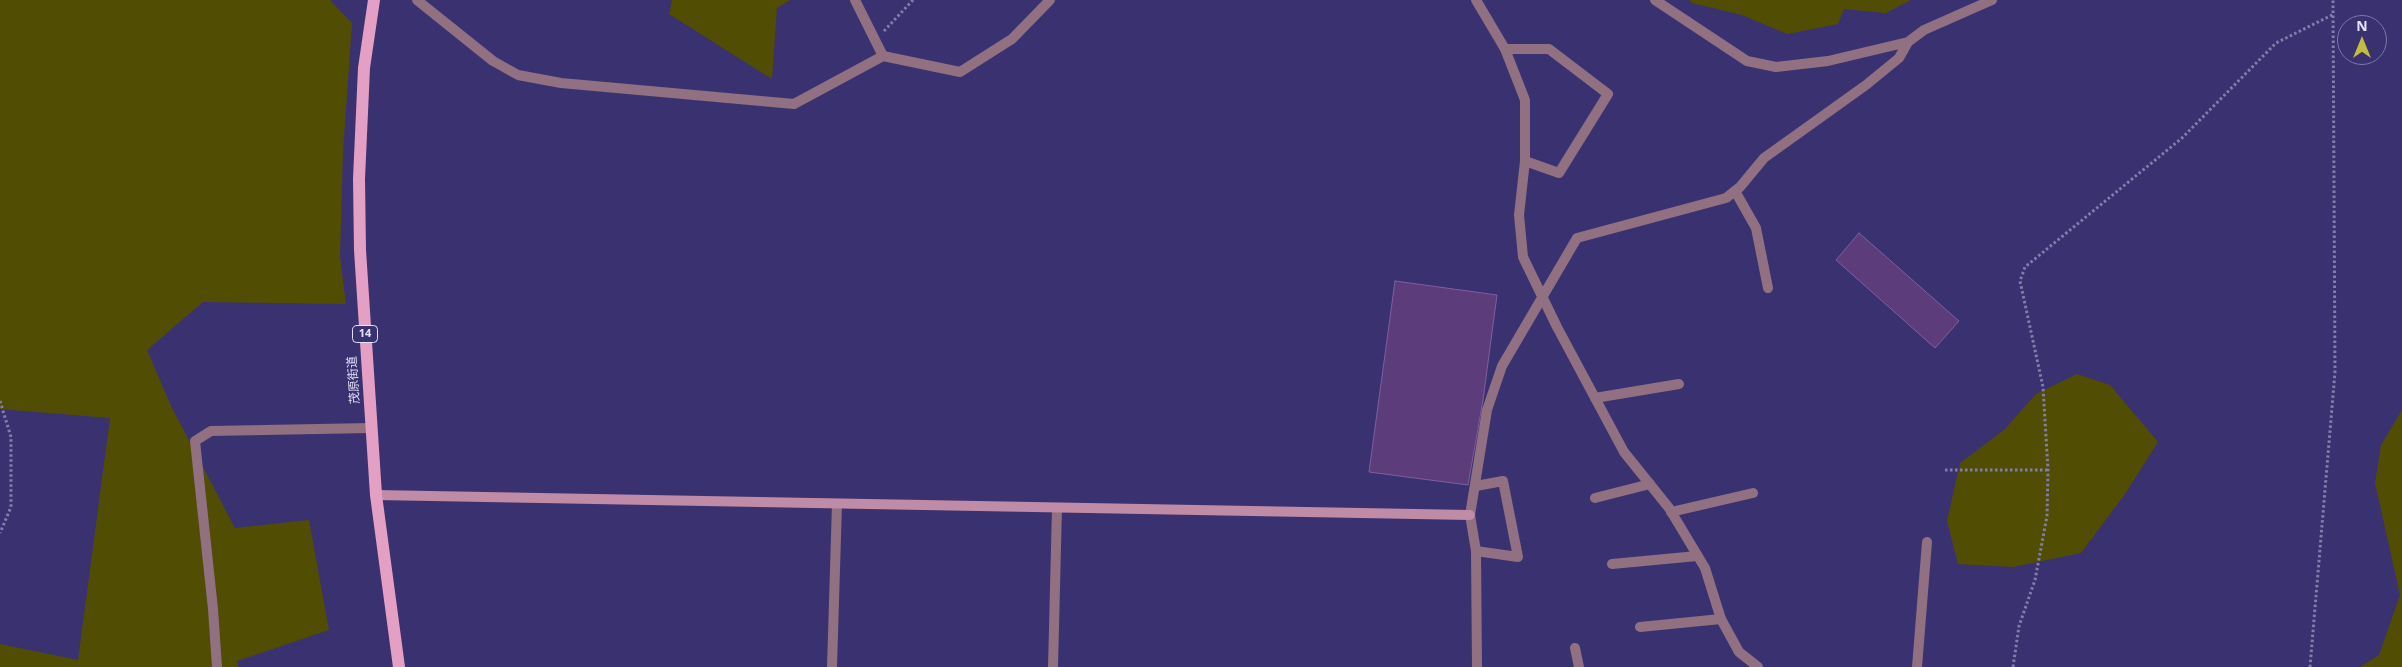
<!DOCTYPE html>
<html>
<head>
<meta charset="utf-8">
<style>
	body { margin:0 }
	#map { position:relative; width:2402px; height:667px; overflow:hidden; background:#3a3170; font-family:"Noto Sans",sans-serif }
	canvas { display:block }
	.north { position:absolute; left:2337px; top:15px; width:50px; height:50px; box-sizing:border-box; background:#3a3170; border:1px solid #7e78a8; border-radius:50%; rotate:0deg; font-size:14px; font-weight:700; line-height:20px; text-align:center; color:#e4e3fb }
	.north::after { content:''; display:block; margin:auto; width:18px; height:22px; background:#c3bd3e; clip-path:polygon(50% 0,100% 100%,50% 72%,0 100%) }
</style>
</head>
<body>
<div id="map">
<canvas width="2402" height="667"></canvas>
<div class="north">N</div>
</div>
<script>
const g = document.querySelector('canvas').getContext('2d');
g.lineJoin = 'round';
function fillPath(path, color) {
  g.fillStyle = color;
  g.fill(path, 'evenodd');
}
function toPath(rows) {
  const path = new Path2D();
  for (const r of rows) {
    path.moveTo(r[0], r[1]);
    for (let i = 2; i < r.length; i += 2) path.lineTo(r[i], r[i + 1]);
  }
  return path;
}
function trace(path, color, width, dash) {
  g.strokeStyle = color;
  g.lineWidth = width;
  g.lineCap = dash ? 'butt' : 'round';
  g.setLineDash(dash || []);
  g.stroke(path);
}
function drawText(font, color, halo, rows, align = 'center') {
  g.font = font + ' "Noto Sans","Noto Sans JP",sans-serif';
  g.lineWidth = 4.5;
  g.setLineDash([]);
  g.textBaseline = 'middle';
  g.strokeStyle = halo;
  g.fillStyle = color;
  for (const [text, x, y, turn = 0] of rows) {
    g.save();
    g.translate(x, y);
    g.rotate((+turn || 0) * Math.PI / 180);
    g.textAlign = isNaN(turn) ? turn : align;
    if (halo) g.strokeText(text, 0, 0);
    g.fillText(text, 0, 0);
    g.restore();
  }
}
fillPath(toPath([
	[0,0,330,0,352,23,343,153,340,256,346,304,203,302,147,350,172,408,235,528,309,520,329,630,237,661,238,667,0,667,0,644,78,660,110,418,0,409],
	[672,0,790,0,777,8,772,79,669,14],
	[1690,0,1911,0,1886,13,1844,9,1838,24,1787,34,1742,15,1692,3],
	[2077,374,2110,385,2158,442,2125,494,2081,553,2013,567,1958,564,1947,521,1960,463,2004,430,2036,394],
	[2402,410,2402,667,2360,667,2379,655,2400,595,2375,483,2381,445]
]), '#514e03');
const building = toPath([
	[1859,233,1959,321,1935,348,1836,260,1859,233],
	[1395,281,1497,295,1483,400,1468,485,1369,472,1395,281]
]);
fillPath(building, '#5d3c7c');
trace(building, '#7f5ea0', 1);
trace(toPath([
	[884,31,913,0],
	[0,401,11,437,11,507,0,533],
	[1945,470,2048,470],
	[2013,667,2019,626,2035,580,2047,516,2048,470,2043,387,2020,281,2025,267,2182,138,2276,43,2334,14],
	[2310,667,2335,372,2333,0]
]), '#837dab', 3, [2.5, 2.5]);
trace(toPath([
	[855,0,883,56],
	[1505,49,1549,49,1608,94,1559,173,1525,161],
	[1735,191,1756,228,1768,288],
	[1595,398,1679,384],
	[1595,498,1650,484],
	[1671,512,1753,493],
	[1476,551,1518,557,1503,481,1476,486],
	[1612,564,1697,556],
	[1640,627,1721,619],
	[1575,648,1579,667],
	[217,667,213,609,195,441,211,431,371,428],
	[1053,667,1057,508],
	[1917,667,1927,542]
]), '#917081', 10);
trace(toPath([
	[417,0,493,61,518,75,561,83,794,104,883,56,960,72,1012,39,1050,0],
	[1476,0,1505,49,1525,100,1525,161,1519,215,1523,257,1557,327,1624,452,1669,508,1705,568,1721,619,1739,652,1758,667],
	[1655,0,1747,61,1776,67,1828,61,1908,42],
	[832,667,837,504],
	[1477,667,1476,551,1470,515,1487,410,1502,366,1577,238,1726,198,1740,187,1764,158,1866,85,1899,58,1908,42,1924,30,1992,0]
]), '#917081', 10);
trace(toPath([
	[376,495,1470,515]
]), '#bf8ba6', 10);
trace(toPath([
	[374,0,364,68,359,179,360,250,376,495,399,667]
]), '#e3a0c4', 12);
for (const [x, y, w] of [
	[365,334,25]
]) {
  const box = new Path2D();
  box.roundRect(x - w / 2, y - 8.5, w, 17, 4);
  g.fillStyle = '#3a3170';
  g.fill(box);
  trace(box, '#e4e3fb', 1);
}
drawText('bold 11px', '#e4e3fb', null, [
	["14",365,334]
]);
drawText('12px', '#e4e3fb', '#3a3170', [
	["茂原街道",354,380,-94]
]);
</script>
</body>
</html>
